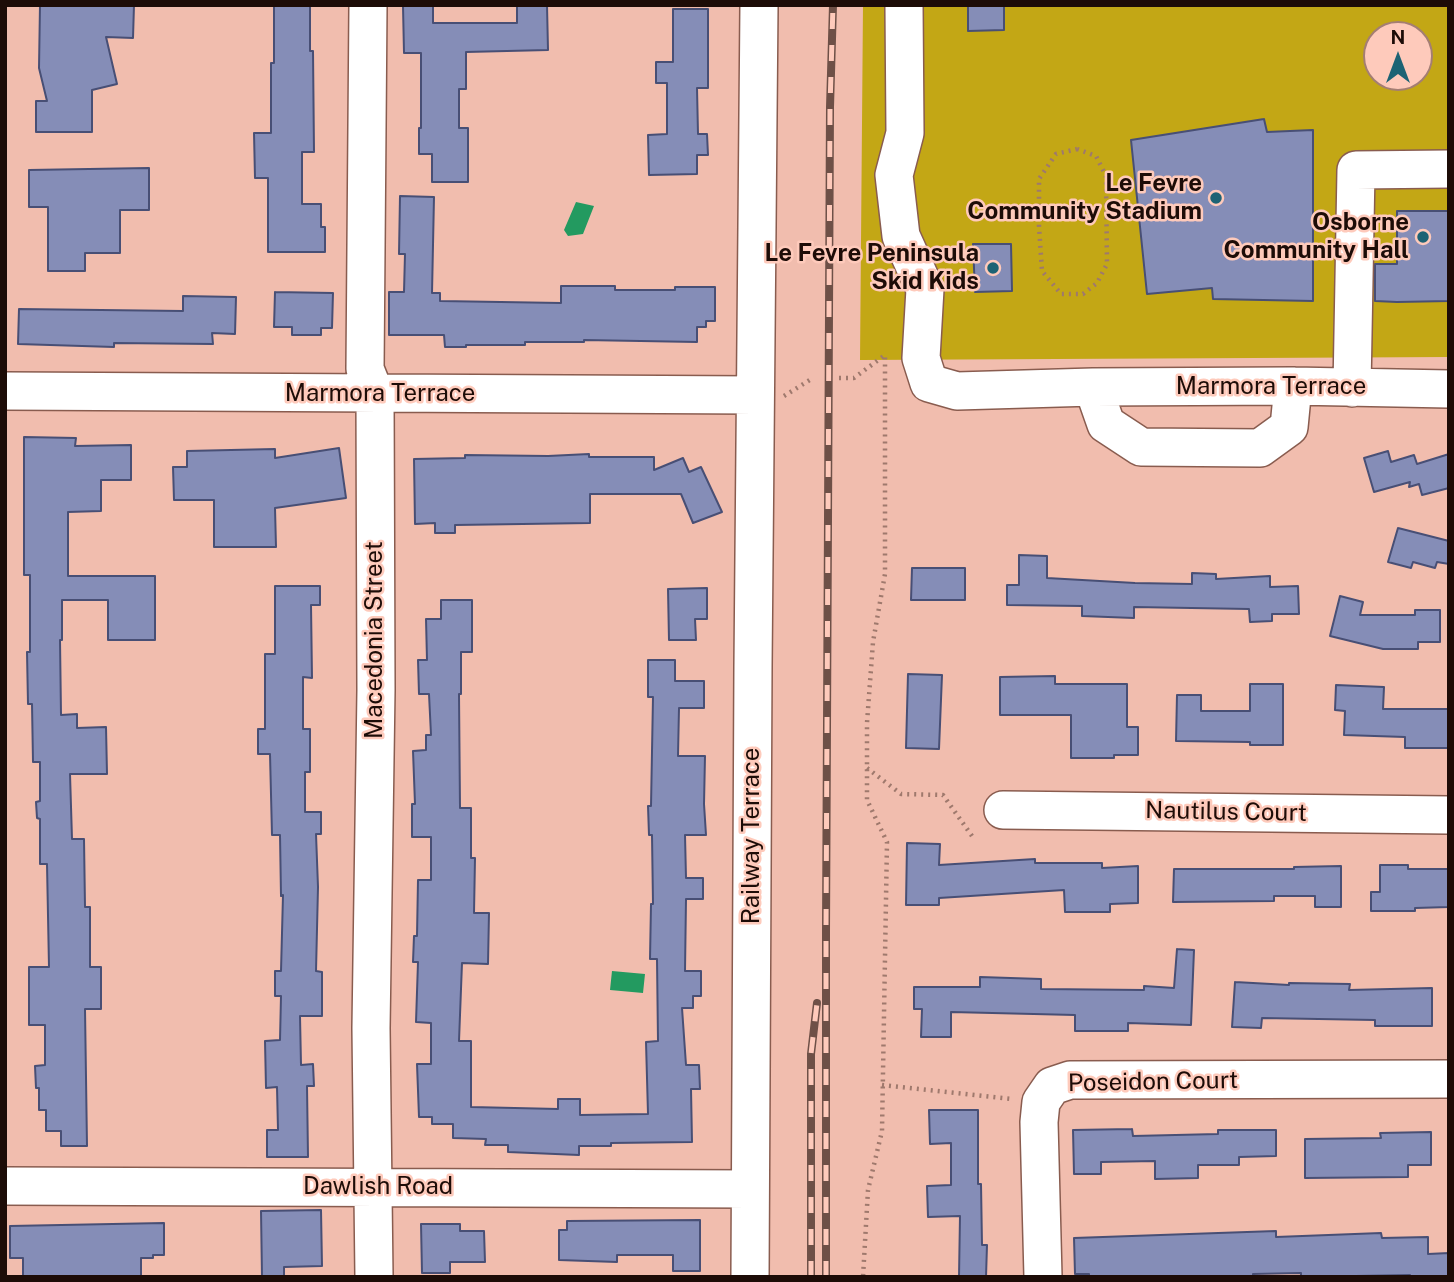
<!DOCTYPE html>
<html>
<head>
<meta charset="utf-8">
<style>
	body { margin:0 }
	#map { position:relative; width:1454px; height:1282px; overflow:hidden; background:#f1bdae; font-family:"Public Sans",sans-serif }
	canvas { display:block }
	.frame { position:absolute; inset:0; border:7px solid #1d0c07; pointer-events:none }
	.north { position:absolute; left:1363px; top:21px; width:70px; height:70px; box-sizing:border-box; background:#fecabb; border:2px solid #a47e73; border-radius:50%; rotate:0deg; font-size:19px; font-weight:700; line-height:28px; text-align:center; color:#1d0c07 }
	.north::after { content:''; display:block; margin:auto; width:24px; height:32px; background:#1d6374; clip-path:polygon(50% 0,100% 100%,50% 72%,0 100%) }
</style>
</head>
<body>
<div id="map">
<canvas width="1454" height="1282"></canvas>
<div class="frame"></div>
<div class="north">N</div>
</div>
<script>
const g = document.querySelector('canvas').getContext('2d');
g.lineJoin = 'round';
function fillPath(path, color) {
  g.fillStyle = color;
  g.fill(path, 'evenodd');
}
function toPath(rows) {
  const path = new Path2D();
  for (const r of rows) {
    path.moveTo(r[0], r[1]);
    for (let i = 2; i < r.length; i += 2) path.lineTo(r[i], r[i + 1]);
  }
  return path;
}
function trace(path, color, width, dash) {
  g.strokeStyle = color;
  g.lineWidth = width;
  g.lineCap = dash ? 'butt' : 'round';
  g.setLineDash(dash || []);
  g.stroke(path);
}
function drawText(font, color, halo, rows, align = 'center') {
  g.font = font + ' "Public Sans",sans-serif';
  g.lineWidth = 5;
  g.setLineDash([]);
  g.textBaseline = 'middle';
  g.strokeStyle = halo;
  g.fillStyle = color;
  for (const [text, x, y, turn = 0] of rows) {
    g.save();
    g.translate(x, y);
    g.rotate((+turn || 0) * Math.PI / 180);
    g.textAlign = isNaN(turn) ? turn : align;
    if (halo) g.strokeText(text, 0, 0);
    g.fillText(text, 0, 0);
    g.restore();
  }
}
fillPath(toPath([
	[863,5,1449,5,1449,357,860,360],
	[1377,35,1419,35,1419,77,1377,77]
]), '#c3a715');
fillPath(toPath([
	[576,202,594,206,583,234,568,236,564,230],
	[612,971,645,974,643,993,610,990]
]), '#239a60');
const building = toPath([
	[40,5,134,5,133,38,106,37,117,84,92,90,92,132,36,132,36,101,47,101,39,68,40,5],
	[274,5,310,5,310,51,313,51,314,152,302,152,302,204,321,204,321,227,325,227,325,252,268,252,268,178,255,178,254,133,271,133,271,63,274,63,274,5],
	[433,5,433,23,517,23,517,5,547,5,548,50,466,52,466,89,459,89,459,128,468,128,468,182,432,182,432,154,419,154,419,128,421,128,421,53,404,53,403,6,433,5],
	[968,5,1004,6,1004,30,968,31,968,5],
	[673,9,708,9,708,88,697,88,698,134,707,134,708,155,697,155,697,174,649,175,648,135,667,134,667,83,656,83,656,62,673,62,673,9],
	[1264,119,1267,132,1313,130,1313,301,1213,299,1212,288,1147,294,1131,140,1264,119],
	[149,168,149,210,120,210,120,253,85,253,85,271,48,271,48,207,29,207,29,170,149,168],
	[400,196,434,197,432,293,440,293,440,301,561,303,561,286,615,286,615,290,675,290,675,287,715,287,715,321,706,321,706,327,697,327,697,342,584,340,584,342,525,342,525,345,466,345,466,347,445,347,444,335,389,335,389,292,404,292,405,254,399,254,400,196],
	[1397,211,1449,211,1449,301,1397,302,1375,301,1375,264,1397,264,1397,211],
	[973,244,1011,244,1012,291,975,292,973,244],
	[275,292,333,293,332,328,321,328,321,335,292,335,292,327,274,327,275,292],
	[183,296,236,297,235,334,212,333,213,344,114,343,114,347,18,344,19,309,183,311,183,296],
	[24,437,76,438,75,446,131,445,131,480,101,480,101,511,68,512,68,576,155,576,155,640,108,640,108,600,62,600,62,640,60,640,61,715,77,714,77,728,106,727,107,774,70,774,72,839,84,839,85,907,90,907,90,967,101,967,101,1009,85,1009,87,1146,61,1146,61,1131,46,1131,46,1110,39,1110,39,1088,36,1088,35,1066,45,1065,45,1025,29,1025,29,967,49,967,47,864,40,864,40,819,37,818,36,802,40,801,40,762,33,762,32,704,28,704,27,652,30,652,30,575,24,575,24,437],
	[339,448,346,498,275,508,276,547,214,547,214,500,174,500,173,467,187,467,187,451,275,449,275,458,339,448],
	[1388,451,1391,462,1414,455,1417,464,1449,454,1449,488,1422,495,1419,484,1409,487,1410,482,1374,492,1364,458,1388,451],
	[589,454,589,457,654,457,654,470,683,458,689,472,701,467,722,512,693,523,681,494,590,494,590,523,455,525,455,533,435,533,435,523,415,524,414,459,465,458,465,455,548,456,589,454],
	[1398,528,1449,541,1449,564,1437,562,1435,568,1413,562,1411,568,1388,562,1398,528],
	[1019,555,1047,556,1047,578,1135,583,1192,584,1192,573,1216,574,1216,579,1270,576,1270,587,1298,586,1299,614,1272,614,1272,621,1250,622,1249,609,1134,607,1134,618,1082,616,1082,606,1007,605,1007,585,1019,585,1019,555],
	[912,568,965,568,965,600,911,600,912,568],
	[275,586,320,586,320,605,311,605,312,678,303,677,303,729,310,729,310,772,305,772,305,812,321,812,321,834,316,834,318,887,316,971,322,972,322,1016,300,1016,301,1065,313,1064,314,1086,307,1086,308,1157,267,1157,267,1130,278,1130,277,1087,266,1088,265,1041,280,1040,281,996,275,996,275,971,281,971,283,895,281,896,280,835,272,835,270,754,258,754,258,729,265,729,265,654,275,654,275,586],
	[707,588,707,619,695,619,696,640,669,640,668,589,707,588],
	[1340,596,1363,602,1360,615,1415,615,1415,610,1440,610,1440,642,1418,642,1418,649,1383,649,1330,636,1340,596],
	[441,600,472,600,472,652,461,652,461,694,459,694,460,808,471,808,471,858,475,858,474,913,489,913,488,964,462,963,459,1041,471,1041,471,1107,558,1109,558,1099,580,1099,580,1115,648,1114,646,1042,658,1041,657,959,650,959,651,904,653,904,652,835,649,835,648,806,651,806,653,697,648,697,648,660,675,660,675,681,704,681,704,708,679,708,678,756,705,756,704,804,706,835,685,835,686,878,703,878,703,899,686,899,685,971,701,971,701,996,693,996,693,1008,682,1008,686,1065,699,1065,700,1089,691,1089,692,1142,611,1143,611,1146,579,1146,579,1155,508,1152,508,1145,485,1145,486,1139,453,1138,453,1124,432,1124,432,1117,419,1117,417,1064,431,1064,431,1023,416,1022,418,962,413,962,414,936,417,936,418,880,431,880,431,837,412,837,412,804,415,804,413,751,426,750,426,735,431,735,429,694,419,694,418,660,427,660,426,619,441,619,441,600],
	[908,674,942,675,939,749,906,748,908,674],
	[1055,676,1055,684,1127,684,1127,727,1138,727,1138,755,1114,755,1114,758,1071,758,1071,715,1000,715,1000,677,1055,676],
	[1250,684,1283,684,1283,745,1250,745,1250,742,1176,741,1177,695,1201,695,1201,711,1250,711,1250,684],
	[1336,685,1384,687,1383,709,1449,709,1449,748,1405,748,1405,737,1344,735,1345,711,1335,710,1336,685],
	[907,843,940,844,939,865,1035,859,1035,863,1102,863,1102,868,1138,866,1138,903,1110,904,1110,912,1065,912,1064,890,939,898,939,905,906,905,907,843],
	[1380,865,1408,865,1408,869,1449,869,1449,907,1415,908,1415,911,1371,911,1371,892,1380,892,1380,865],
	[1341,866,1341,907,1315,907,1315,896,1274,896,1274,901,1173,902,1174,869,1294,869,1294,867,1341,866],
	[1177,949,1194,950,1191,1025,1128,1023,1128,1031,1075,1031,1075,1015,951,1012,951,1037,921,1037,922,1009,914,1009,914,987,980,987,980,977,1041,979,1041,989,1144,990,1144,986,1174,988,1177,949],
	[1235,982,1289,985,1289,983,1350,984,1349,990,1432,988,1432,1026,1375,1026,1375,1020,1262,1018,1261,1028,1232,1027,1235,982],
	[929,1110,978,1110,978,1184,981,1184,982,1245,987,1245,986,1277,959,1277,960,1216,928,1217,927,1186,951,1185,951,1143,930,1144,929,1110],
	[1132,1129,1133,1136,1218,1134,1218,1130,1276,1130,1276,1156,1239,1157,1239,1165,1198,1165,1198,1178,1155,1179,1155,1161,1101,1162,1101,1174,1074,1174,1073,1130,1132,1129],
	[1431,1132,1431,1165,1408,1165,1408,1177,1305,1178,1305,1139,1381,1138,1380,1133,1431,1132],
	[321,1210,322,1266,284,1267,284,1277,262,1277,261,1211,321,1210],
	[700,1220,700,1271,673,1271,673,1255,617,1255,617,1262,559,1260,559,1230,567,1230,567,1221,700,1220],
	[164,1223,164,1255,153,1255,153,1258,141,1258,141,1277,23,1277,23,1258,10,1258,10,1226,164,1223],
	[421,1224,460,1224,460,1231,484,1231,485,1262,450,1262,450,1273,422,1273,421,1224],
	[1276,1231,1276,1237,1381,1233,1382,1238,1428,1237,1428,1254,1449,1253,1449,1277,1410,1277,1410,1275,1301,1277,1301,1273,1253,1274,1253,1277,1089,1277,1089,1274,1075,1274,1074,1238,1276,1231]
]);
fillPath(building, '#858db7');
trace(building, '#484f75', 2);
const minor = toPath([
	[368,5,365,369,375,394,376,690,371,1028,374,1277],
	[904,5,905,133,894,175,901,236,925,289,921,358,929,383,957,391,1093,387,1293,386,1449,389],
	[1093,387,1106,424,1141,447,1260,448,1289,427,1293,386],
	[1352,388,1356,170,1449,169],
	[5,391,755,395],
	[1003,810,1449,815],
	[5,1186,750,1189],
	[750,1277,753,666,759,5],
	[1043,1277,1039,1122,1041,1102,1052,1086,1070,1080,1449,1079]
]);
trace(minor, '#895c4f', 40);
trace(toPath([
	[1077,149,1096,156,1106,176,1107,264,1097,283,1083,294,1061,294,1042,271,1039,226,1039,179,1056,154,1077,149],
	[839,378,854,378,885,355,885,574,873,642,867,723,867,800,887,842,882,1131,868,1190,863,1277],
	[784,396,813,378],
	[867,768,901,794,943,795,972,836],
	[882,1085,1012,1099]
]), '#9f796d', 4.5, [2, 5]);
trace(minor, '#fff', 37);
const rail = toPath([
	[811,1277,811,1054,817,1003],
	[826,1277,826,930,830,107,833,5]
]);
trace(rail, '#6e5047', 8);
trace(rail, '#fecabb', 5, [16]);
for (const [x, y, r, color] of [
	[1216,198,7,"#1d6374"],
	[1423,237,7,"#1d6374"],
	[993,268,7,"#1d6374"]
]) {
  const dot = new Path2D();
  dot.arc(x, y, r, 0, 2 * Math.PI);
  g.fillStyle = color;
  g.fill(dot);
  trace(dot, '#fecabb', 2.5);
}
drawText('bold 24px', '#1d0c07', '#fecabb', [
	["Le Fevre",1202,184],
	["Community Stadium",1202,212],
	["Osborne",1409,223],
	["Community Hall",1409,251],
	["Le Fevre Peninsula",979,254],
	["Skid Kids",979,282]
], 'right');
drawText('24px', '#1d0c07', '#fecabb', [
	["Marmora Terrace",1271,387],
	["Marmora Terrace",380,394],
	["Macedonia Street",375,640,-90],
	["Nautilus Court",1226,812,1],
	["Railway Terrace",752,836,-90],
	["Poseidon Court",1153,1082,-1],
	["Dawlish Road",378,1187]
]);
</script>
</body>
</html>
